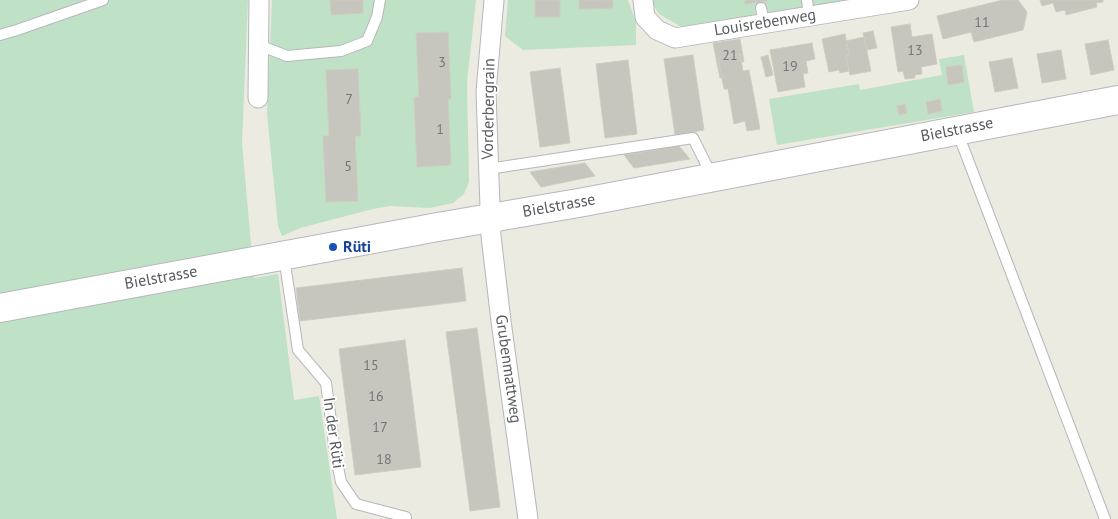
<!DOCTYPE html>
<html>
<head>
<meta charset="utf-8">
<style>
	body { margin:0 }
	canvas { display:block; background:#ebebe1 }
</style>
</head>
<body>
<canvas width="1118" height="519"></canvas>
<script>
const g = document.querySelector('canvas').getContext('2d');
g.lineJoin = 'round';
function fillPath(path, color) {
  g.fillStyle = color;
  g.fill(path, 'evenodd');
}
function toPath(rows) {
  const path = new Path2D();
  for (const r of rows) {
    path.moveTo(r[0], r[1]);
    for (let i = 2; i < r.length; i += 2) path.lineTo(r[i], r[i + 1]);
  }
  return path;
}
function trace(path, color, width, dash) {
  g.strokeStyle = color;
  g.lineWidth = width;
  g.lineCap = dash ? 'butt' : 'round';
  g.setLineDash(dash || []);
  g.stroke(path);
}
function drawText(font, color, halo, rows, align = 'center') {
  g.font = font + ' "PT Sans",sans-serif';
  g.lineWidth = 4;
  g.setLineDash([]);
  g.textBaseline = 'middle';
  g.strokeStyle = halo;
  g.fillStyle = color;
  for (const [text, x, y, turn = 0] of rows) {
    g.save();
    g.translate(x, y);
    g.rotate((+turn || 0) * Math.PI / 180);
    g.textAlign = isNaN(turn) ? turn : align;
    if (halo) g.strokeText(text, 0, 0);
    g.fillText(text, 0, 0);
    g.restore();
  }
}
fillPath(toPath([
	[0,0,248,0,242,143,254,278,278,274,294,400,319,396,337,519,0,519],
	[272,0,476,0,467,82,469,182,464,194,453,203,430,208,390,206,373,209,300,228,282,236,278,226,267,113],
	[508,0,628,0,636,22,636,45,523,50,505,36],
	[650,0,868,0,688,31,659,14],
	[964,55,974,112,777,145,769,99,859,84,860,90,942,75,939,59]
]), '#bfe1c5');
const building = toPath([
	[330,0,363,0,363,13,331,15,330,0],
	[535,0,560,0,560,17,535,17,535,0],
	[579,0,613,0,613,8,579,9,579,0],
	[745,0,767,0,767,1,745,4,745,0],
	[1003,0,1018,0,1027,12,1023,30,974,42,971,32,943,39,937,16,1003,0],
	[1040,0,1103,0,1103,2,1096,3,1097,7,1066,15,1065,10,1056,12,1053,3,1042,6,1040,0],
	[910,24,912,37,932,34,937,64,921,67,922,74,915,75,915,78,905,79,903,71,898,72,891,27,910,24],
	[873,31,877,48,867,50,863,33,873,31],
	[448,32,451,99,448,99,451,165,417,167,414,97,419,97,416,33,448,32],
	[845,34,849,55,846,55,849,71,840,73,839,70,829,72,822,39,845,34],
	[864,37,871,71,850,75,846,55,849,55,846,41,864,37],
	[740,39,744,62,741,62,740,54,718,58,722,78,720,78,713,43,740,39],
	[1108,40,1114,70,1091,75,1085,44,1108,40],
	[812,43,815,59,806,61,808,73,803,74,805,87,778,92,770,50,812,43],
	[1061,50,1066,79,1042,83,1037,54,1061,50],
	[740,54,743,71,749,70,760,129,747,131,745,121,734,124,728,89,724,89,718,58,740,54],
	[693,55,704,130,675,135,664,59,693,55],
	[768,55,773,75,766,77,761,57,768,55],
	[1012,58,1018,88,995,92,989,62,1012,58],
	[628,60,637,134,605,138,596,64,628,60],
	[962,65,964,82,948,85,946,67,962,65],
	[560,68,570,143,540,147,530,72,560,68],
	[358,69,361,136,355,136,358,201,326,202,323,136,329,136,326,70,358,69],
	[940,99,942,111,928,114,926,102,940,99],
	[905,104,907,113,899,115,897,106,905,104],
	[679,146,690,159,634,168,624,155,679,146],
	[585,163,595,176,541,187,530,172,585,163],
	[462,268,466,301,300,321,296,288,462,268],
	[477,328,500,507,470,511,446,332,477,328],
	[405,340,421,467,355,475,339,349,405,340]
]);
fillPath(building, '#c6c5be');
trace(building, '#cfcdc0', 1);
const service = toPath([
	[807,0,809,16],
	[761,8,764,24],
	[0,35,17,30,103,0],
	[259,45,287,56,341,51,367,41,377,17,380,0],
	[957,131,1105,519],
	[488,169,693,138,712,176],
	[284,257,298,350,326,383,335,452,341,482,356,504,406,517]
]);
const minor = toPath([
	[494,0,486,92,491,236,501,321,528,519],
	[643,0,645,17,657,30,675,38,909,0],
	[258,98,259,0]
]);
const secondary = toPath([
	[0,308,438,227,584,202,1118,100]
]);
trace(service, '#b6b7bc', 12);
trace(minor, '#b6b7bc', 21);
trace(secondary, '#b7b8be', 30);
trace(service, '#fff', 10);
trace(minor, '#fff', 19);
trace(secondary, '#fff', 28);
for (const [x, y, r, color] of [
	[333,247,5,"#1a4fb4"]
]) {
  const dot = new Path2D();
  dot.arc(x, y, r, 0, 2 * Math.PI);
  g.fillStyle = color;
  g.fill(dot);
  trace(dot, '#fff', 2);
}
drawText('14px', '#747678', null, [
	["11",982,23],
	["13",915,51],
	["21",730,56],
	["3",442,63],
	["19",790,67],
	["7",349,100],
	["1",440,130],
	["5",348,167],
	["15",371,366],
	["16",376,397],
	["17",380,428],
	["18",384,460]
]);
drawText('16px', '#595b60', '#fff', [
	["Louisrebenweg",765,23,-9],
	["Vorderbergrain",489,109,-89],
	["Bielstrasse",957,130,-11],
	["Bielstrasse",559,206,-10],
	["Bielstrasse",161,278,-10],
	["Grubenmattweg",508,369,82],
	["In der Rüti",333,433,82]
]);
drawText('bold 16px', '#164399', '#fff', [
	["Rüti",343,247]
], 'left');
</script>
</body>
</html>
